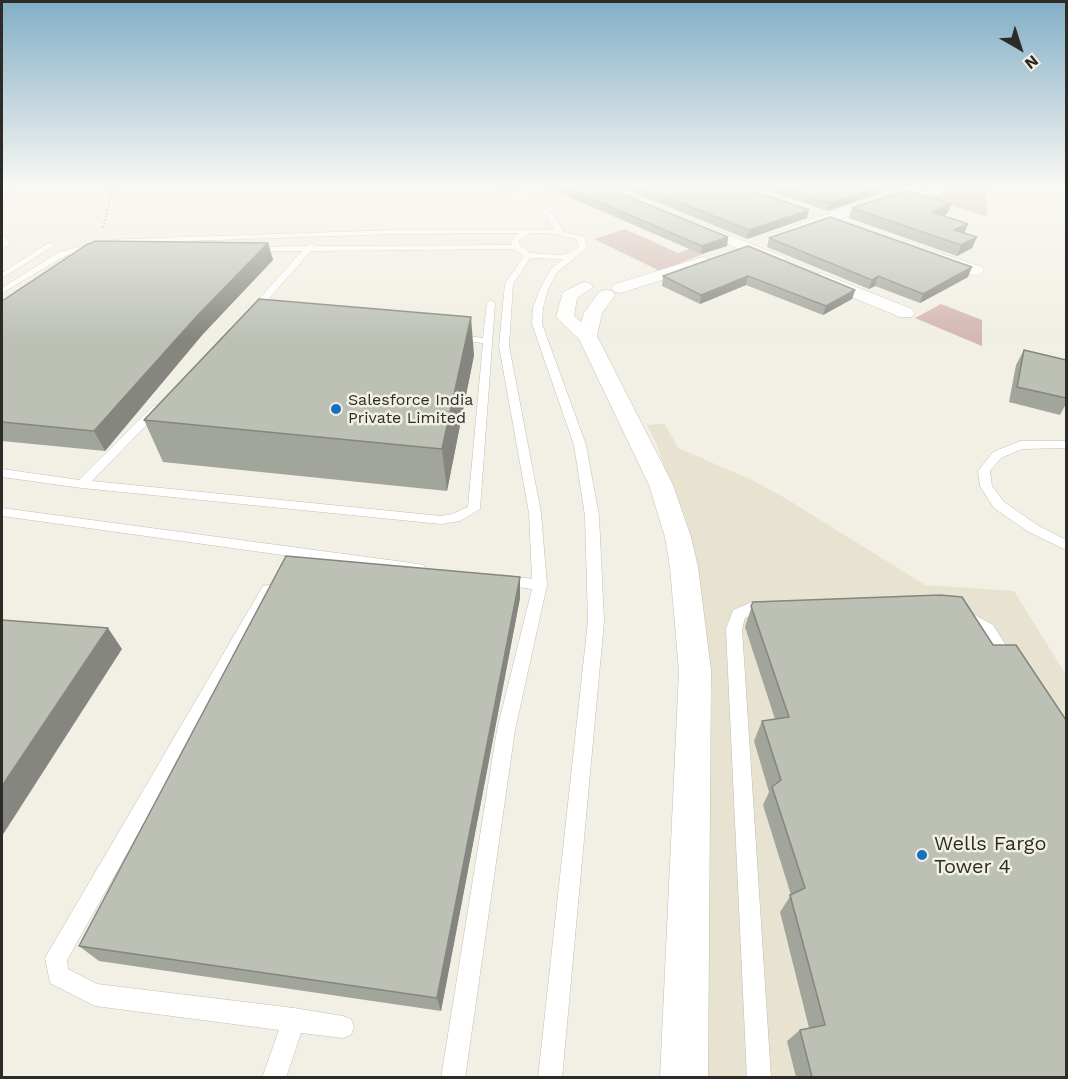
<!DOCTYPE html>
<html>
<head>
<meta charset="utf-8">
<style>
	body { margin:0 }
	#map { position:relative; width:1068px; height:1079px; overflow:hidden; background:#f2efe4; font-family:"Work Sans",sans-serif }
	canvas { display:block }
	.frame { position:absolute; inset:0; border:3px solid #2c2b27; pointer-events:none }
	.north { position:absolute; left:990px; top:18px; width:60px; height:60px; -webkit-text-stroke:4px #f2efe4; paint-order:stroke; rotate:141deg; font-size:16px; font-weight:700; line-height:24px; text-align:center; color:#2c2b27 }
	.north::after { content:''; display:block; margin:auto; width:21px; height:27px; background:#2c2b27; clip-path:polygon(50% 0,100% 100%,50% 72%,0 100%) }
</style>
</head>
<body>
<div id="map">
<canvas width="1068" height="1079"></canvas>
<div class="frame"></div>
<div class="north">N</div>
</div>
<script>
const g = document.querySelector('canvas').getContext('2d');
g.lineJoin = 'round';
function fillPath(path, color) {
  g.fillStyle = color;
  g.fill(path, 'evenodd');
}
function toPath(rows) {
  const path = new Path2D();
  for (const r of rows) {
    path.moveTo(r[0], r[1]);
    for (let i = 2; i < r.length; i += 2) path.lineTo(r[i], r[i + 1]);
  }
  return path;
}
function trace(path, color, width, dash) {
  g.strokeStyle = color;
  g.lineWidth = width;
  g.lineCap = dash ? 'butt' : 'round';
  g.setLineDash(dash || []);
  g.stroke(path);
}
function drawText(font, color, halo, rows, align = 'center') {
  g.font = font + ' "Work Sans",sans-serif';
  g.lineWidth = 5;
  g.setLineDash([]);
  g.textBaseline = 'middle';
  g.strokeStyle = halo;
  g.fillStyle = color;
  for (const [text, x, y, turn = 0] of rows) {
    g.save();
    g.translate(x, y);
    g.rotate((+turn || 0) * Math.PI / 180);
    g.textAlign = isNaN(turn) ? turn : align;
    if (halo) g.strokeText(text, 0, 0);
    g.fillText(text, 0, 0);
    g.restore();
  }
}
fillPath(toPath([
	[665,424,678,448,752,480,785,498,925,585,1014,591,1066,675,1066,1077,706,1077,706,922,712,689,692,554,657,445,647,425]
]), '#e8e2d1');
fillPath(toPath([
	[955,188,985,188,987,217,928,198],
	[625,229,678,253,714,240,726,245,660,271,594,239],
	[941,304,982,320,982,346,915,318]
]), '#d4b7b2');
const service = toPath([
	[498,188,506,188,540,204,553,214,564,232,584,237,587,248,557,272,548,289,543,308,542,324,586,445,599,516,604,621,562,1078,538,1078,588,621,585,516,574,445,532,324,533,308,540,289,551,269,563,259,530,258,513,284,509,346,541,513,547,585,515,730,465,1078,441,1078,497,730,532,589,503,585,498,584,496,580,498,576,503,575,532,579,529,513,499,346,505,284,524,256,514,249,311,251,256,313,253,314,250,313,250,309,302,251,252,251,248,249,252,247,307,246,312,243,315,246,512,245,511,241,519,233,395,234,125,243,99,246,65,256,2,293,2,288,59,252,99,242,125,239,395,230,555,230,547,217,536,206,498,188],
	[531,233,547,233,573,238,577,240,579,247,570,253,560,255,530,253,520,246,519,241,531,233],
	[48,243,55,245,2,278,2,273,48,243],
	[491,300,495,303,480,509,460,521,441,524,82,488,2,477,2,469,79,480,153,406,157,405,161,406,161,410,92,481,441,516,452,514,468,507,483,343,455,340,450,337,455,334,483,338,487,303,491,300],
	[1020,441,1066,441,1066,448,1022,449,1001,458,990,471,992,486,1004,502,1039,526,1066,540,1066,550,1029,532,994,508,980,486,978,471,993,452,1020,441],
	[2,508,419,564,424,565,426,569,424,573,419,574,2,516,2,508],
	[268,585,273,586,275,590,67,960,68,969,97,984,294,1008,343,1016,351,1019,354,1027,351,1035,343,1038,301,1033,286,1078,262,1078,279,1030,95,1006,50,983,45,958,263,586,268,585],
	[752,602,767,602,772,604,774,608,772,612,753,614,745,618,742,629,771,1078,747,1078,726,629,733,610,752,602],
	[964,609,993,625,1016,661,1014,666,1008,667,1002,666,983,633,959,619,957,615,959,611,964,609]
]);
const minor = toPath([
	[902,188,921,188,919,191,801,233,791,233,789,230,791,227,902,188],
	[694,221,784,257,786,260,784,263,772,263,689,228,687,225,689,222,694,221],
	[2,236,7,238,10,244,2,249,2,236],
	[937,252,982,267,984,271,976,276,931,260,929,257,931,254,937,252],
	[703,257,709,259,711,262,709,265,621,293,615,292,612,288,615,284,703,257],
	[821,273,912,309,915,313,912,317,900,317,815,282,813,278,815,274,821,273],
	[584,282,590,283,593,287,577,298,574,316,581,322,584,313,600,291,606,290,612,291,615,295,602,313,597,336,673,485,691,537,698,567,711,671,708,1078,660,1078,679,671,670,567,665,537,649,485,579,339,556,317,563,292,584,282]
]);
trace(service, '#c2beb4', 1);
trace(minor, '#c2beb4', 1);
trace(toPath([
	[2,210,9,188],
	[103,228,113,188]
]), '#acaaa2', 2, [2, 1.5]);
fillPath(service, '#fff');
fillPath(minor, '#fff');
fillPath(toPath([
	[548,188,607,188,728,237,727,246,701,254],
	[623,188,745,188,807,218,747,239],
	[761,188,882,188,880,193,828,211],
	[852,208,947,214,943,216,968,224,964,233,977,237,972,248,957,256,849,218],
	[769,238,968,277,920,303,875,286,869,289,767,247],
	[268,243,273,260,203,334,105,451,2,441,2,301],
	[748,246,855,290,852,299,823,315,746,285,700,304,662,286,663,276],
	[1024,350,1066,360,1066,404,1060,415,1009,402,1016,365],
	[474,355,447,491,163,462,144,420],
	[520,577,520,598,441,1011,99,961,79,946],
	[753,602,1066,1077,796,1077,787,1041,800,1030,809,1028,780,912,791,895,763,805,769,792,754,741,762,721,775,719,745,627]
]), '#a2a59c');
fillPath(toPath([
	[875,188,882,188,880,193,828,211,830,203],
	[951,204,947,214,928,222,932,212],
	[809,210,807,218,747,239,749,230],
	[968,224,964,234,954,230],
	[728,237,727,246,701,254,702,246],
	[977,237,972,248,957,256,961,245],
	[268,243,273,260,203,334,105,451,94,431,197,316],
	[972,267,968,277,920,303,923,294],
	[748,276,746,285,700,304,701,295],
	[878,276,875,286,869,289,872,280],
	[855,290,852,299,823,315,826,306],
	[471,317,474,355,447,491,442,449],
	[520,577,520,598,441,1011,437,998],
	[108,628,122,649,2,836,2,786]
]), '#84867f');
const building = toPath([
	[566,188,607,188,728,237,702,246,566,188],
	[643,188,745,188,809,210,749,230,643,188],
	[786,188,875,188,830,203,786,188],
	[905,190,951,204,932,212,968,224,954,230,977,237,961,245,852,208,905,190],
	[830,217,972,267,923,294,878,276,872,280,769,238,830,217],
	[96,241,268,243,197,316,94,431,2,422,2,301,86,245,96,241],
	[748,246,855,290,826,306,748,276,701,295,663,276,748,246],
	[259,299,471,317,442,449,144,420,259,299],
	[1024,350,1066,360,1066,398,1017,387,1024,350],
	[286,556,520,577,437,998,79,946,286,556],
	[940,595,962,597,993,645,1016,645,1066,720,1066,1077,812,1077,800,1030,825,1025,790,895,805,888,772,787,781,780,762,721,789,717,751,606,753,602,940,595],
	[2,620,108,628,2,786,2,620]
]);
fillPath(building, '#bcc0b5');
trace(building, '#84867f', 1.5);
const sky = g.createLinearGradient(0, 0, 0, 339);
sky.addColorStop(0, '#82aec6');
sky.addColorStop(0.55, '#f9f8f3');
sky.addColorStop(1, '#f9f8f300');
g.fillStyle = sky;
g.fillRect(0, 0, 1068, 339);
for (const [x, y, r, color] of [
	[336,409,6,"#1471be"],
	[922,855,6,"#1471be"]
]) {
  const dot = new Path2D();
  dot.arc(x, y, r, 0, 2 * Math.PI);
  g.fillStyle = color;
  g.fill(dot);
  trace(dot, '#f2efe4', 2);
}
drawText('16px', '#2c2b27', '#f2efe4', [
	["Salesforce India",348,400],
	["Private Limited",348,418]
], 'left');
drawText('20px', '#2c2b27', '#f2efe4', [
	["Wells Fargo",934,844],
	["Tower 4",934,867]
], 'left');
</script>
</body>
</html>
